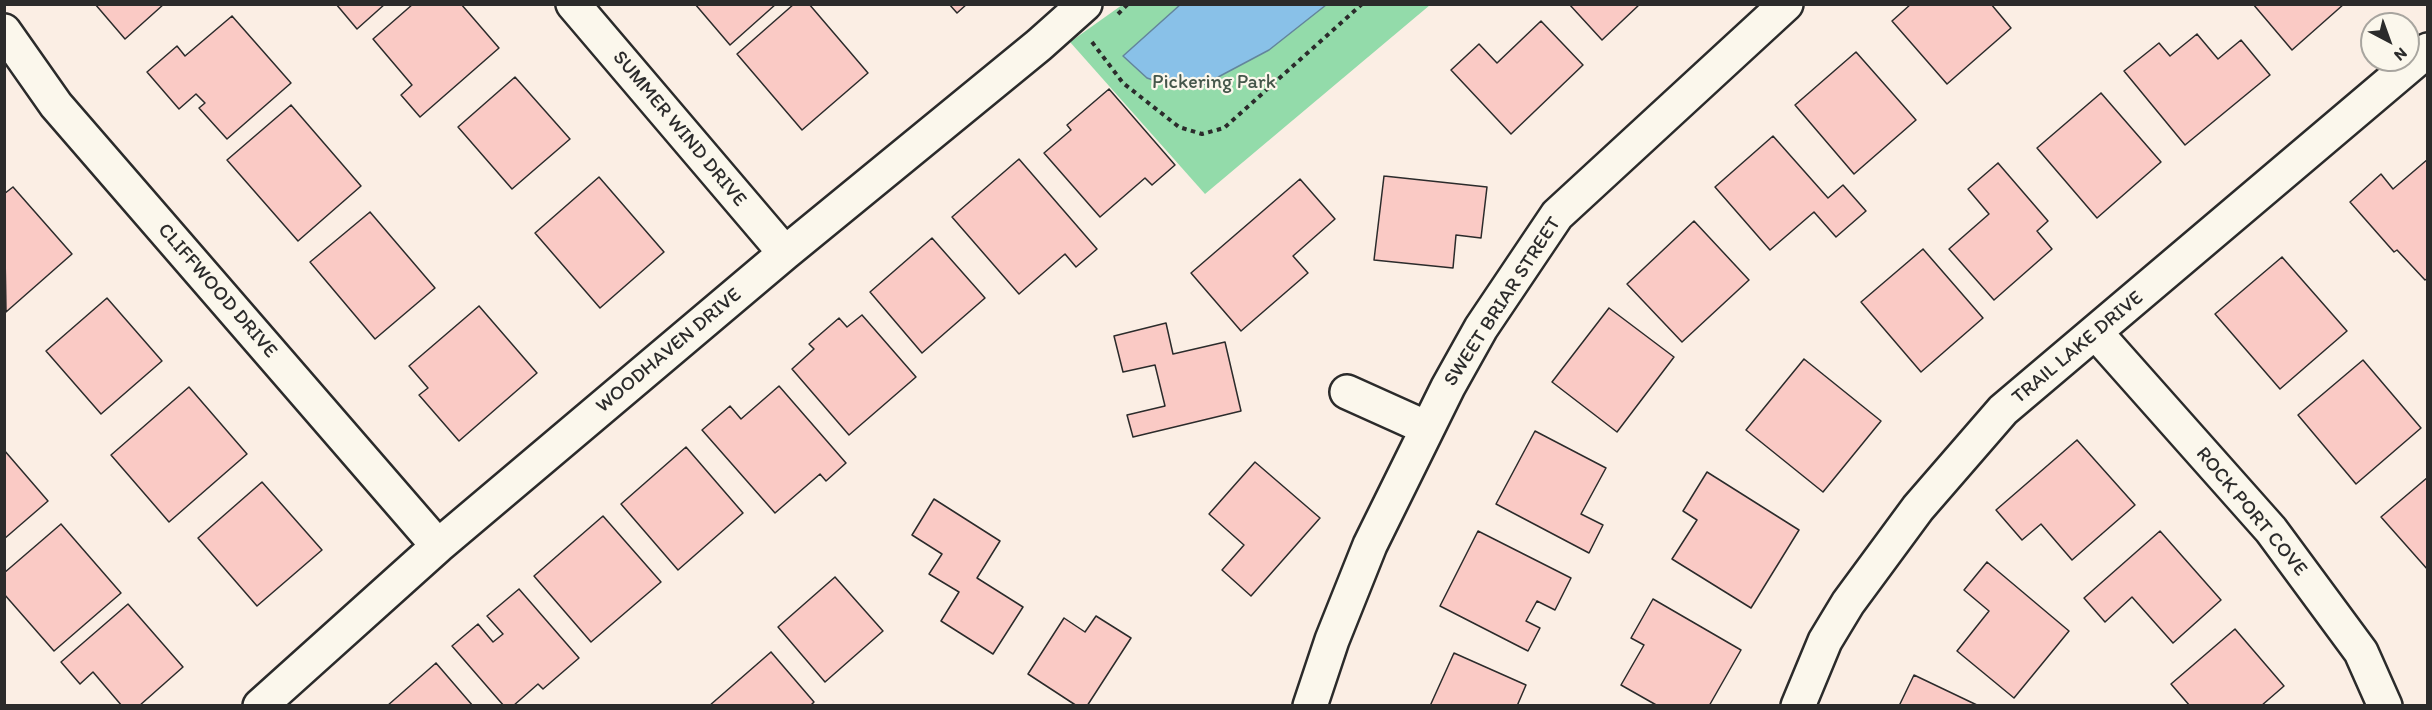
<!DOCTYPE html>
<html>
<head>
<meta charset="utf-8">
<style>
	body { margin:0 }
	#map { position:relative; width:2432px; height:710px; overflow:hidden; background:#fbeee4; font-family:Itim,sans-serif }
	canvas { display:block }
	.frame { position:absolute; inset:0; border:6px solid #2b2b2b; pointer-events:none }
	.north { position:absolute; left:2360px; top:12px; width:60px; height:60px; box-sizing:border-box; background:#fbf7ec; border:2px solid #a8a59f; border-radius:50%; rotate:139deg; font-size:16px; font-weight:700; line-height:24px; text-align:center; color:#2b2b2b }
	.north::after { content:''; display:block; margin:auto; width:21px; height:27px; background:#2b2b2b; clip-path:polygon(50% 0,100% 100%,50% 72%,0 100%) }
</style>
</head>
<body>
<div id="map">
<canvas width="2432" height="710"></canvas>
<div class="frame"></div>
<div class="north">N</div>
</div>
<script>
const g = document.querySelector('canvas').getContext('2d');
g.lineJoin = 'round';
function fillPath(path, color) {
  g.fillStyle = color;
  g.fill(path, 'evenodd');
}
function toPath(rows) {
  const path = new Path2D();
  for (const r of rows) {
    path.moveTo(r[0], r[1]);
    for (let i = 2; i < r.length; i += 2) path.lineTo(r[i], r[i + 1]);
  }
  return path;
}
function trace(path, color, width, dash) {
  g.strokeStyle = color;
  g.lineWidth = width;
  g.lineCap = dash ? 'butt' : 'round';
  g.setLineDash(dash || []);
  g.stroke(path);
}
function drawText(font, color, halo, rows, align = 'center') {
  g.font = font + ' Itim,sans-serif';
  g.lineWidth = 4.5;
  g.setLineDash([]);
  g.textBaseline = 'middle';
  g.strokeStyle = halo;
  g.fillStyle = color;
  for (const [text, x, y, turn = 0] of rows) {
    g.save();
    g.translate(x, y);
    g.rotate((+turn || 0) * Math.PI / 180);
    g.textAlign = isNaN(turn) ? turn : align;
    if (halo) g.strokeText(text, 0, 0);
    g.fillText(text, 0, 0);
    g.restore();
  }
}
fillPath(toPath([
	[1122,5,1430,5,1205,194,1070,42]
]), '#93dbaa');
const water = toPath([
	[1181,4,1326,4,1326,5,1269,50,1205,84,1177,88,1147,78,1123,56,1181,4]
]);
fillPath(water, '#89c1e8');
trace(water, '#63859c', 1.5);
const building = toPath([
	[95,4,164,4,125,39,95,4],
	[336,4,385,4,357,29,336,4],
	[413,4,461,4,499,48,420,117,401,95,412,85,373,39,413,4],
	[695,4,776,4,730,45,695,4],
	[794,4,809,4,868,73,802,130,737,54,794,4],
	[949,4,967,4,957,13,949,4],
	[1569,4,1640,4,1602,40,1569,4],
	[1911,4,1991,4,2011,28,1947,84,1892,21,1911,4],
	[2253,4,2344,4,2292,50,2253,4],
	[232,16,291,83,227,139,199,108,205,103,196,94,179,109,147,72,177,46,185,56,232,16],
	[1541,21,1583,65,1511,134,1451,70,1479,44,1497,63,1541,21],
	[2197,34,2218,59,2241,40,2270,75,2185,145,2124,71,2159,43,2170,56,2197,34],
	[1856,52,1916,120,1854,174,1795,105,1856,52],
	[515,77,570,139,512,189,458,127,515,77],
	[1109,89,1175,165,1152,185,1145,178,1100,217,1044,153,1071,130,1067,125,1109,89],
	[2101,93,2161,162,2097,218,2037,148,2101,93],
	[291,105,361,186,298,241,227,160,291,105],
	[1773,136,1828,198,1843,185,1866,211,1836,237,1814,212,1770,250,1715,187,1773,136],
	[1019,159,1097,249,1076,267,1065,254,1019,294,952,217,1019,159],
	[2428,159,2428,278,2425,280,2397,250,2394,252,2350,202,2381,174,2393,189,2428,159],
	[1998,163,2048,221,2037,231,2052,249,1994,300,1949,249,1989,214,1968,189,1998,163],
	[1384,176,1487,187,1481,238,1456,235,1453,268,1374,260,1384,176],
	[599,177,664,252,600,308,535,233,599,177],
	[1300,179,1335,219,1293,256,1308,273,1241,331,1191,273,1300,179],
	[13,187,72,254,6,312,4,194,13,187],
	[370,212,435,288,375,339,310,262,370,212],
	[1694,221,1749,280,1682,342,1627,284,1694,221],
	[932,238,985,298,922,353,870,292,932,238],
	[1923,249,1983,318,1921,372,1861,302,1923,249],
	[2282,257,2347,331,2280,389,2215,314,2282,257],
	[107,298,162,361,101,414,46,351,107,298],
	[479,306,537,373,459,441,419,395,428,388,409,366,479,306],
	[1609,308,1674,357,1617,432,1552,382,1609,308],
	[862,315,916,377,849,435,792,369,814,349,809,344,839,318,847,327,862,315],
	[1166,323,1173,354,1225,342,1241,411,1133,437,1127,415,1165,406,1155,365,1123,372,1114,336,1166,323],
	[1804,359,1881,421,1823,492,1746,430,1804,359],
	[2363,360,2421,428,2356,484,2298,415,2363,360],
	[779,386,846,463,826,481,820,474,775,513,702,430,730,406,741,419,779,386],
	[189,387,247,454,169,522,111,455,189,387],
	[1535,431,1606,468,1581,514,1603,525,1589,553,1496,504,1535,431],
	[2077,440,2135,505,2072,560,2041,524,2022,540,1996,510,2077,440],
	[686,447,743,513,678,570,621,504,686,447],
	[4,450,48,501,4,539,4,450],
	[1255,462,1320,518,1251,596,1222,570,1244,545,1209,514,1255,462],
	[1707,472,1799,530,1751,608,1672,559,1697,520,1683,511,1707,472],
	[2428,477,2428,570,2381,517,2428,477],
	[262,482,322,550,257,606,198,538,262,482],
	[934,499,1000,541,977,578,1023,607,993,654,941,621,959,592,929,574,942,554,912,535,934,499],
	[603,516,661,582,591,642,534,576,603,516],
	[61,524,121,593,54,651,4,594,4,573,61,524],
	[1478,531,1571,578,1555,610,1537,601,1526,621,1540,628,1528,651,1440,606,1478,531],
	[2160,531,2221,600,2173,643,2132,597,2105,622,2084,598,2160,531],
	[1987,562,2069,631,2014,698,1957,651,1989,611,1964,590,1987,562],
	[835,577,883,631,825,682,778,627,835,577],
	[519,589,579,658,543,689,538,684,513,706,504,706,452,646,478,624,493,642,503,634,487,616,519,589],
	[1653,599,1741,650,1709,706,1658,706,1621,685,1644,645,1631,638,1653,599],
	[128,604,183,667,139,706,122,706,93,672,80,684,61,662,128,604],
	[1096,616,1131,638,1087,706,1077,706,1028,674,1064,618,1085,632,1096,616],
	[2235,629,2284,686,2261,706,2190,706,2171,684,2235,629],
	[771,652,814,702,810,706,709,706,771,652],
	[1454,653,1526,685,1517,706,1430,706,1454,653],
	[436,663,473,706,387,706,436,663],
	[1914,675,1979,706,1899,706,1914,675]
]);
fillPath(building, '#facac5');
trace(building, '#2b2b2b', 1.5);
const minor = toPath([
	[573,4,785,253],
	[4,31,56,105,438,546],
	[2096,333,2271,530,2361,652,2385,706],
	[1347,392,1427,428],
	[260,706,438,546,785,253,1039,45,1085,4],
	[1310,706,1332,640,1370,545,1448,387,1481,328,1557,215,1786,4],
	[1798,706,1825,641,1848,603,1918,508,2003,410,2428,50]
]);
trace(minor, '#2b2b2b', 38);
trace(toPath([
	[1118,14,1128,4],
	[1092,42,1123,83,1179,127,1202,134,1224,128,1362,4]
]), '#2b2b2b', 4, [4.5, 4.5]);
trace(minor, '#fbf7ec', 33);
drawText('20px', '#45574b', '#fbf7ec', [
	["Pickering Park",1214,83]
]);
drawText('20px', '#2b2b2b', '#fbf7ec', [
	["SUMMER WIND DRIVE",679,129,50],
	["CLIFFWOOD DRIVE",217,291,49],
	["SWEET BRIAR STREET",1503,302,-57],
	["TRAIL LAKE DRIVE",2078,348,-40],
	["WOODHAVEN DRIVE",669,351,-40],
	["ROCK PORT COVE",2251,512,50]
]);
</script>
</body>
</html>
